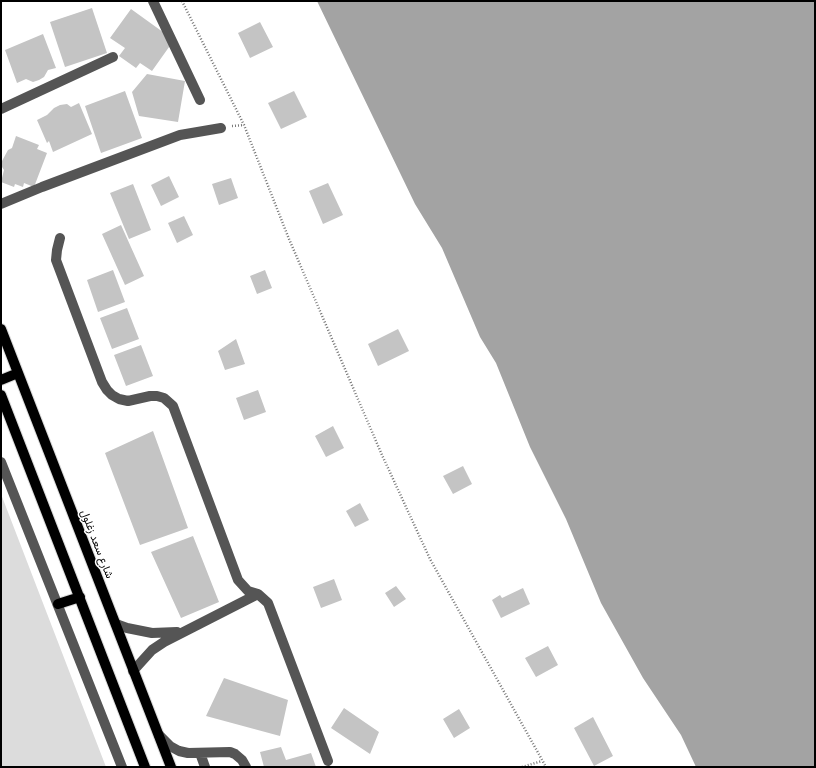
<!DOCTYPE html>
<html>
<head>
<meta charset="utf-8">
<style>
	body { margin:0 }
	#map { position:relative; width:816px; height:768px; overflow:hidden; background:#fff; font-family:"Golos Text",sans-serif }
	canvas { display:block }
	.frame { position:absolute; inset:0; border:2px solid #000; pointer-events:none }
</style>
</head>
<body>
<div id="map">
<canvas width="816" height="768"></canvas>
<div class="frame"></div>
</div>
<script>
const g = document.querySelector('canvas').getContext('2d');
g.lineJoin = 'round';
function fillPath(path, color) {
  g.fillStyle = color;
  g.fill(path, 'evenodd');
}
function toPath(rows) {
  const path = new Path2D();
  for (const r of rows) {
    path.moveTo(r[0], r[1]);
    for (let i = 2; i < r.length; i += 2) path.lineTo(r[i], r[i + 1]);
  }
  return path;
}
function trace(path, color, width, dash) {
  g.strokeStyle = color;
  g.lineWidth = width;
  g.lineCap = dash ? 'butt' : 'round';
  g.setLineDash(dash || []);
  g.stroke(path);
}
function drawText(font, color, halo, rows, align = 'center') {
  g.font = font + ' "Golos Text",Vazirmatn,sans-serif';
  g.lineWidth = 3;
  g.setLineDash([]);
  g.textBaseline = 'middle';
  g.strokeStyle = halo;
  g.fillStyle = color;
  for (const [text, x, y, turn = 0] of rows) {
    g.save();
    g.translate(x, y);
    g.rotate((+turn || 0) * Math.PI / 180);
    g.textAlign = isNaN(turn) ? turn : align;
    if (halo) g.strokeText(text, 0, 0);
    g.fillText(text, 0, 0);
    g.restore();
  }
}
fillPath(toPath([
	[1,494,106,767,1,767]
]), '#dcdcdc');
fillPath(toPath([
	[317,1,815,1,815,767,696,767,681,735,643,678,601,603,566,519,530,447,496,363,480,337,442,248,415,204]
]), '#a3a3a3');
fillPath(toPath([
	[92,8,107,53,65,67,50,22],
	[131,9,174,40,152,71,140,63,136,68,119,56,125,48,110,38],
	[260,22,273,47,250,58,238,33],
	[43,34,56,68,48,70,44,77,39,80,33,82,26,79,17,83,5,50],
	[147,74,185,81,178,122,139,116,132,92],
	[125,91,142,138,101,153,85,106],
	[294,91,307,117,281,129,268,103],
	[79,103,92,134,53,152,49,141,47,143,37,120,47,115,54,108,60,105,67,104,71,107],
	[16,136,39,145,37,149,47,153,34,187,24,183,23,187,15,184,14,187,1,182,4,170,2,167,2,161,8,150,12,148],
	[169,176,179,197,161,206,151,185],
	[231,178,238,198,219,205,212,184],
	[328,183,343,215,323,224,309,191],
	[133,184,151,230,129,239,110,193],
	[184,216,193,235,177,243,168,223],
	[121,225,144,276,125,285,102,234],
	[113,270,125,302,98,312,87,280],
	[265,270,272,288,257,294,250,276],
	[127,308,139,339,112,349,100,318],
	[398,329,409,351,378,366,368,344],
	[236,339,245,364,225,370,218,351],
	[141,345,153,376,126,386,114,355],
	[258,390,266,412,244,420,236,398],
	[333,426,344,448,326,457,315,436],
	[153,431,188,528,140,545,105,453],
	[463,466,472,484,453,494,443,476],
	[360,503,369,520,355,527,346,511],
	[193,536,219,602,181,618,151,552],
	[334,579,342,600,321,608,313,587],
	[396,586,406,599,394,607,385,593],
	[523,588,530,604,501,618,492,600,500,595,502,598],
	[548,646,558,665,536,677,525,658],
	[224,678,288,700,280,736,206,716],
	[344,708,379,732,370,754,331,728],
	[459,709,470,728,454,738,443,719],
	[593,717,613,756,594,766,574,728],
	[281,747,286,760,311,753,316,767,264,767,260,752]
]), '#c4c4c4');
const major = toPath([
	[1,329,171,767],
	[1,380,18,373],
	[1,395,145,767],
	[58,604,80,597]
]);
trace(major, '#dbdbdb', 12);
trace(toPath([
	[182,1,244,125,289,239,382,455,430,559,546,767],
	[232,126,244,125],
	[522,767,542,761]
]), '#777', 2.5, [1, 2]);
trace(toPath([
	[153,1,200,100],
	[1,109,113,57],
	[1,204,42,187,180,135,221,128],
	[60,238,57,250,56,260,102,382,107,390,112,395,119,399,128,401,150,396,157,396,164,398,173,406,238,580,248,591,258,594,268,603,328,761],
	[1,462,122,767],
	[116,624,127,628,152,633,177,632],
	[133,671,152,650,164,642,258,594],
	[159,735,170,746,179,751,188,753,230,752,235,754,242,760,246,767],
	[200,753,205,767]
]), '#555', 10);
trace(major, '#000', 10);
drawText('11px', '#000', '#fff', [
	["شارع سعد زغلول",97,544,69]
]);
</script>
</body>
</html>
